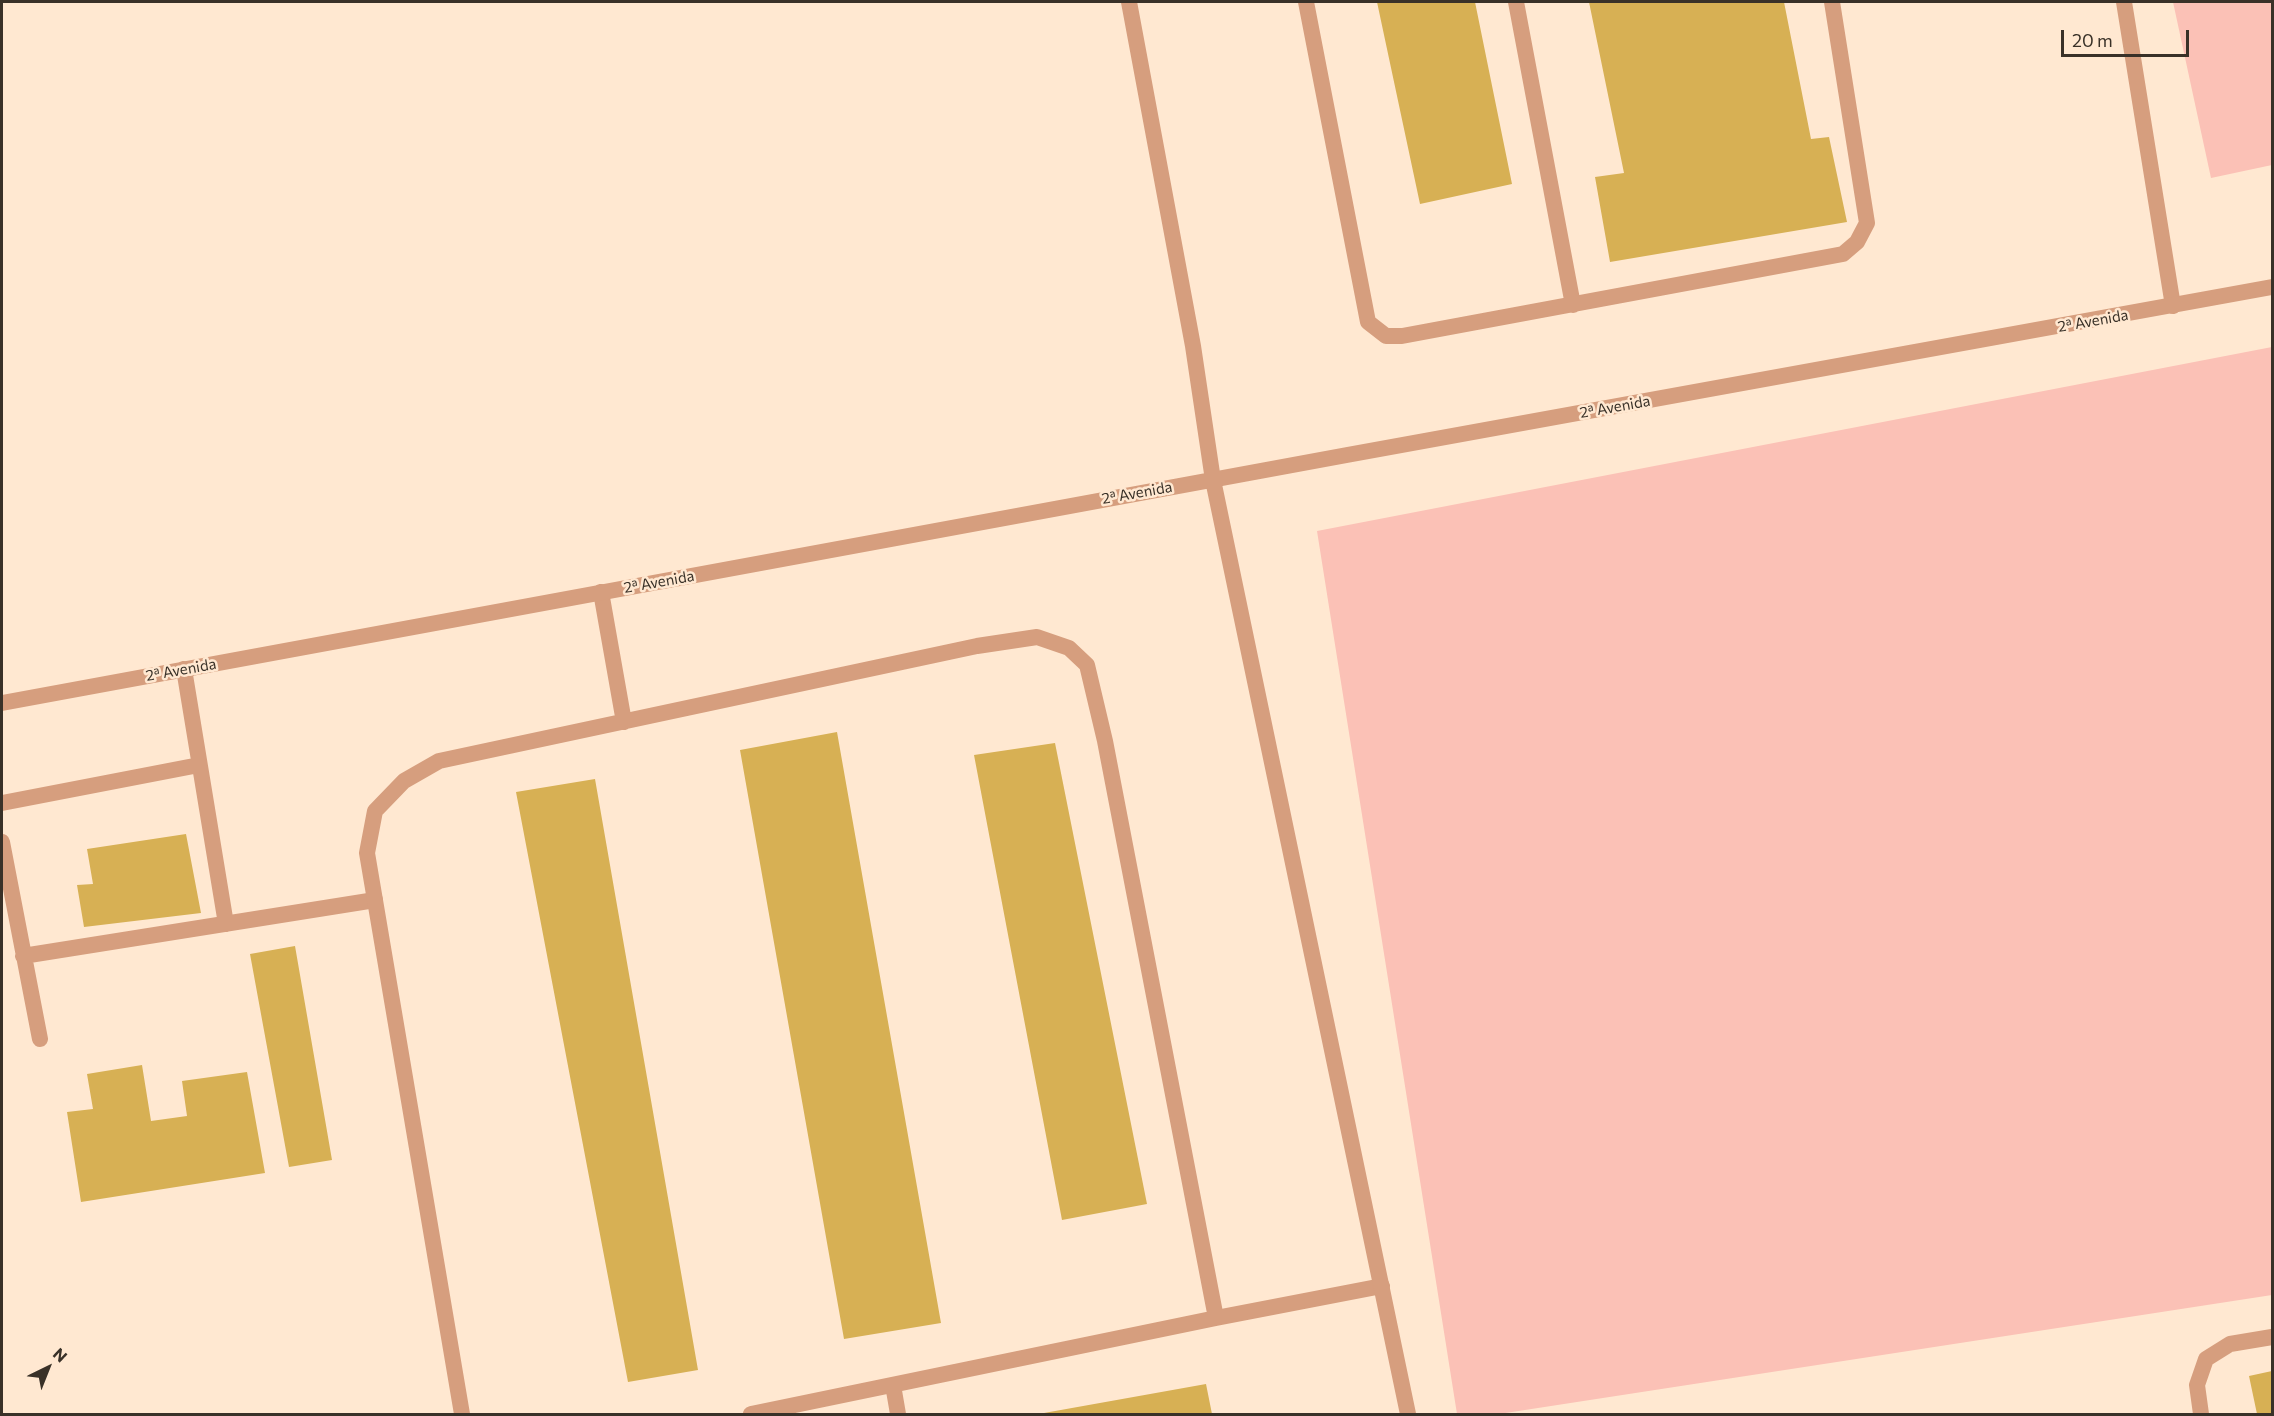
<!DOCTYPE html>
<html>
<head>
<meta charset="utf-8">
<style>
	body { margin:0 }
	#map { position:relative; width:2274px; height:1416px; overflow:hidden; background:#ffe8d1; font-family:Commissioner,sans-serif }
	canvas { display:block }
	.frame { position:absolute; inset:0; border:3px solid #393128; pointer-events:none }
	.north { position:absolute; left:18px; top:1338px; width:60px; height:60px; -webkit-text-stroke:4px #ffe8d1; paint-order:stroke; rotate:43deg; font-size:16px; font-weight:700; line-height:24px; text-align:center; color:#393128 }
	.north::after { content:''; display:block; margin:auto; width:21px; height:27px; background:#393128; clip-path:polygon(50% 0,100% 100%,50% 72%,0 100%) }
	.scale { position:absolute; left:2061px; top:30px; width:128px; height:27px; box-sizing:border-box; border:3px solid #393128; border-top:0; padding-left:8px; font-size:18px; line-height:21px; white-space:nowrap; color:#393128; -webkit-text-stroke:4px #ffe8d1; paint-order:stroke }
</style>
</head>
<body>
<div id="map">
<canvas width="2274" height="1416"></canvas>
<div class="frame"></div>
<div class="north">N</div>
<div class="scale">20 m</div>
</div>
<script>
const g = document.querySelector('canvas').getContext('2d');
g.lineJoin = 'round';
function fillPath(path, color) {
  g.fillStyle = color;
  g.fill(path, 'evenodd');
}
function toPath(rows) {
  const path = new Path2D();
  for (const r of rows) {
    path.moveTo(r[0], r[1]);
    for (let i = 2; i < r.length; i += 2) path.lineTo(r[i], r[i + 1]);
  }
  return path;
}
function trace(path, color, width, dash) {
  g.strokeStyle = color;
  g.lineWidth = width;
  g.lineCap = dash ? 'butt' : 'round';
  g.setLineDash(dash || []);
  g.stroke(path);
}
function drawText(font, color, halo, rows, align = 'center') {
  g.font = font + ' Commissioner,sans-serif';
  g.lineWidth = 5;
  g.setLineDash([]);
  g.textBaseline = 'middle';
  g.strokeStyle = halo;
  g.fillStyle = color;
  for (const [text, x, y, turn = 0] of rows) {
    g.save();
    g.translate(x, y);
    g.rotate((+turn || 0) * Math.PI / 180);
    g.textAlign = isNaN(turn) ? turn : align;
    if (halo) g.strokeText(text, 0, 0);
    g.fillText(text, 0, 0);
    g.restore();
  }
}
fillPath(toPath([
	[2173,2,2272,2,2272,165,2211,178],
	[2272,347,2272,1295,1499,1414,1457,1414,1317,531]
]), '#fbc1b6');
fillPath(toPath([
	[1377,2,1475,2,1512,184,1420,204],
	[1589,2,1784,2,1811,139,1829,137,1847,222,1610,262,1595,177,1624,173],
	[837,732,941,1323,844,1339,740,750],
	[1055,743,1147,1204,1062,1220,974,755],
	[595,779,698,1370,628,1382,516,792],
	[186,834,201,913,84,927,77,885,93,884,87,849],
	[295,946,332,1160,289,1167,250,954],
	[142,1065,151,1121,187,1116,182,1081,247,1072,265,1173,81,1202,67,1112,93,1109,87,1074],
	[2272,1371,2272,1414,2257,1414,2249,1376],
	[1206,1384,1212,1414,1044,1414,1044,1413]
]), '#d7b054');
trace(toPath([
	[1306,2,1368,322,1386,336,1402,336,1843,254,1857,242,1867,223,1832,2],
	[1516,2,1573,305],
	[2124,2,2173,306],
	[184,669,226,924],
	[2,803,199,765],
	[2,842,40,1039],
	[23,956,375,900]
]), '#d69e7e', 16);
trace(toPath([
	[601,592,624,722],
	[893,1385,898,1414],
	[462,1414,367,853,375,811,404,781,439,761,977,646,1037,637,1069,648,1087,665,1105,741,1216,1318],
	[751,1414,1216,1318,1382,1286],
	[2201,1414,2197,1385,2206,1359,2230,1344,2272,1337]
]), '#d69e7e', 16);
trace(toPath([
	[1129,2,1193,346,1213,480,1408,1414],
	[2,703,1347,455,2272,287]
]), '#d69e7e', 16);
drawText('15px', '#393128', '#ffe8d1', [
	["2ª Avenida",2093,321,-10],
	["2ª Avenida",1615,407,-10],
	["2ª Avenida",1137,493,-10],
	["2ª Avenida",659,582,-10],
	["2ª Avenida",181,670,-10]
]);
</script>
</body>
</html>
